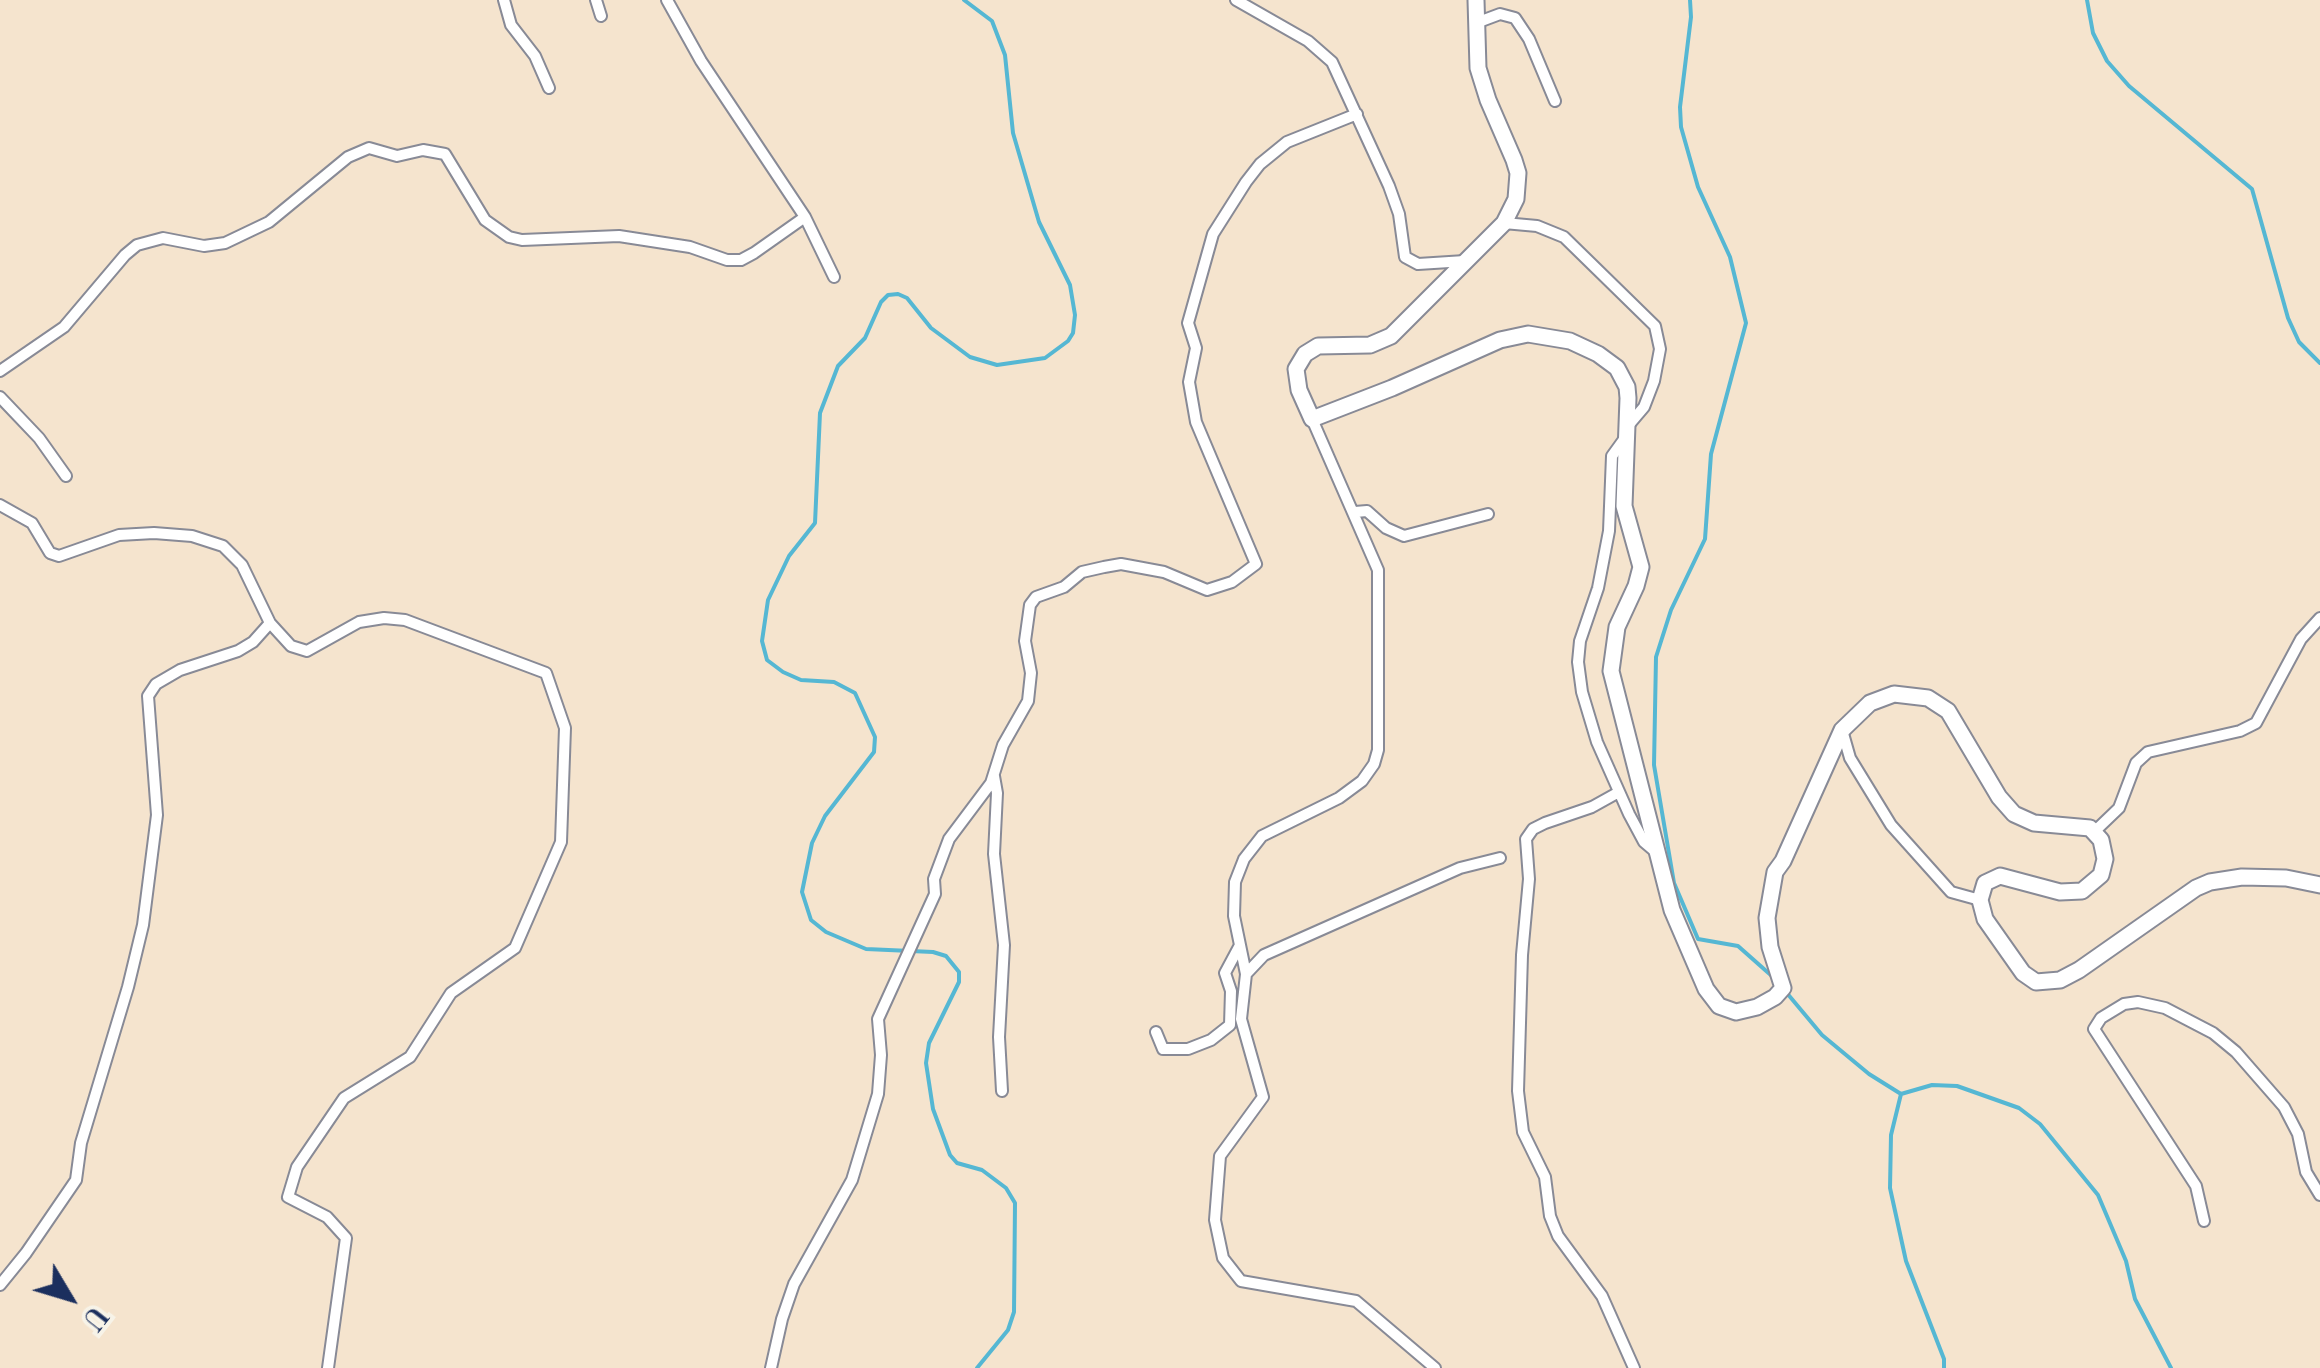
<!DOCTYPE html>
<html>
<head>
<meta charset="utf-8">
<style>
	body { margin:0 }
	#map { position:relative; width:2320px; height:1368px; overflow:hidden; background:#f5e4ce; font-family:"Old Standard TT",serif }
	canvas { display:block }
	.north { position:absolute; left:20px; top:1248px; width:100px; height:100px; -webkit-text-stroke:8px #f7f3e8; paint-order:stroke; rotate:128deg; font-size:28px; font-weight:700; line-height:40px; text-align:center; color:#1b2f5e }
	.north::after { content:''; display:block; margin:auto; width:35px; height:45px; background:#1b2f5e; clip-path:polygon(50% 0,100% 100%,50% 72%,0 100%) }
</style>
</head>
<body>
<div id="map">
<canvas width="2320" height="1368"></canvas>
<div class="north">U</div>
</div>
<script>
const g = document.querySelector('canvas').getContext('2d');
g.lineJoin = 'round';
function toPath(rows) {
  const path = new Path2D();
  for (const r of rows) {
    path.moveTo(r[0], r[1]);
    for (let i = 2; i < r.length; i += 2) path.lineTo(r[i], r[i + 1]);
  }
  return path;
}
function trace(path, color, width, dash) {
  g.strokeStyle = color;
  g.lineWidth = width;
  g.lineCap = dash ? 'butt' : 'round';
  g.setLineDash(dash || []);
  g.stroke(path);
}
trace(toPath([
	[964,0,992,21,1005,55,1013,133,1039,222,1070,285,1075,315,1073,333,1068,341,1045,358,997,365,970,357,931,328,907,298,898,294,888,295,881,302,865,338,838,366,820,413,815,523,789,556,768,600,762,641,767,660,783,672,801,680,834,682,855,693,875,737,874,752,825,816,812,843,802,892,811,920,826,932,866,949,933,952,946,956,959,972,959,982,929,1043,926,1063,933,1109,950,1155,957,1163,982,1170,1006,1188,1015,1203,1014,1312,1008,1330,977,1368],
	[1690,0,1691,17,1680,107,1681,127,1698,187,1730,257,1746,323,1711,454,1705,539,1671,610,1656,657,1654,765,1674,883,1698,939,1738,946,1773,977],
	[2087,0,2093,33,2107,61,2129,86,2252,189,2288,318,2299,342,2320,363],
	[1786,992,1822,1035,1869,1074,1901,1094,1932,1085,1957,1086,2019,1108,2040,1124,2098,1195,2126,1261,2135,1299,2171,1368],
	[1901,1094,1891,1135,1890,1188,1906,1261,1944,1359,1944,1368]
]), '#55b7d3', 4);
const street = toPath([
	[504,0,511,25,535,56,549,88],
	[596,0,601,16],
	[1236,0,1308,41,1332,62,1389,186,1399,214,1405,257,1418,264,1465,261],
	[1476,23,1500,14,1515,18,1529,39,1555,101],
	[805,217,834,277],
	[1504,223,1537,226,1564,237,1655,326,1660,349,1654,381,1644,407,1627,427],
	[0,371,64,327,125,255,137,245,163,238,204,246,225,243,269,222,348,157,369,148,397,156,423,150,445,154,485,220,509,237,522,240,619,236,690,247,727,260,741,260,754,253,805,217,701,61,667,0],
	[0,397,39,438,66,476],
	[1312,419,1378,570,1378,750,1374,764,1362,781,1339,798,1262,836,1244,859,1235,882,1234,916,1246,974,1241,1019,1263,1097,1220,1156,1215,1220,1223,1258,1241,1281,1356,1301,1435,1368],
	[1625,438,1612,456,1609,531,1598,588,1580,641,1578,662,1582,692,1597,742,1629,814,1644,842,1657,853],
	[0,505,32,523,50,553,59,556,119,535,154,533,192,536,223,546,242,565,270,623,291,646,307,651,359,622,384,618,405,620,546,673,565,728,561,842,515,948,451,993,410,1057,344,1098,297,1167,288,1197,327,1217,346,1238,328,1368],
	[1355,512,1367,511,1386,528,1404,536,1488,514],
	[1842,730,1850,758,1891,825,1951,892,1980,900],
	[994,776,997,793,994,854,1004,945,999,1037,1002,1091],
	[1619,792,1592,807,1545,823,1533,829,1526,839,1529,879,1522,955,1518,1091,1523,1132,1545,1177,1550,1216,1558,1236,1602,1296,1634,1368],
	[2095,831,2119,808,2136,763,2148,752,2240,731,2256,723,2301,639,2320,618],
	[1246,974,1264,955,1460,868,1500,858],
	[1156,1032,1163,1049,1188,1049,1211,1040,1230,1025,1231,991,1225,973,1240,945],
	[2204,1221,2196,1186,2094,1029,2101,1018,2124,1004,2138,1002,2165,1008,2213,1033,2236,1052,2284,1107,2298,1134,2306,1172,2320,1195],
	[0,1285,26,1253,76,1180,81,1143,128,987,143,925,157,815,148,696,156,684,180,670,238,651,253,642,270,623],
	[771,1368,782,1319,794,1284,852,1180,878,1094,881,1055,878,1019,935,894,934,879,949,839,991,783,1003,745,1028,701,1031,673,1025,641,1030,605,1036,597,1064,587,1082,572,1104,567,1121,564,1164,572,1207,590,1232,582,1256,564,1196,422,1189,382,1196,348,1188,323,1213,234,1246,182,1260,164,1287,142,1357,114]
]);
const secondary = toPath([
	[1476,0,1478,68,1488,100,1514,160,1518,173,1516,199,1504,223,1391,336,1370,345,1318,346,1305,354,1296,369,1299,390,1312,419,1392,388,1500,340,1528,334,1570,341,1598,354,1617,368,1627,387,1628,398,1624,506,1641,567,1636,586,1617,627,1611,671,1672,910,1706,989,1719,1006,1736,1012,1757,1007,1775,997,1783,988,1770,947,1767,918,1775,872,1783,861,1842,730,1870,703,1894,694,1928,698,1948,711,1999,797,2014,814,2034,823,2090,828,2101,840,2105,859,2101,875,2082,891,2060,892,2000,876,1985,883,1980,900,1985,919,2023,973,2036,982,2060,980,2079,970,2196,888,2210,882,2242,877,2286,878,2320,885]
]);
trace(street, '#888a96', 14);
trace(secondary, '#888a96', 19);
trace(street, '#fff', 10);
trace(secondary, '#fff', 15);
</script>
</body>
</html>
